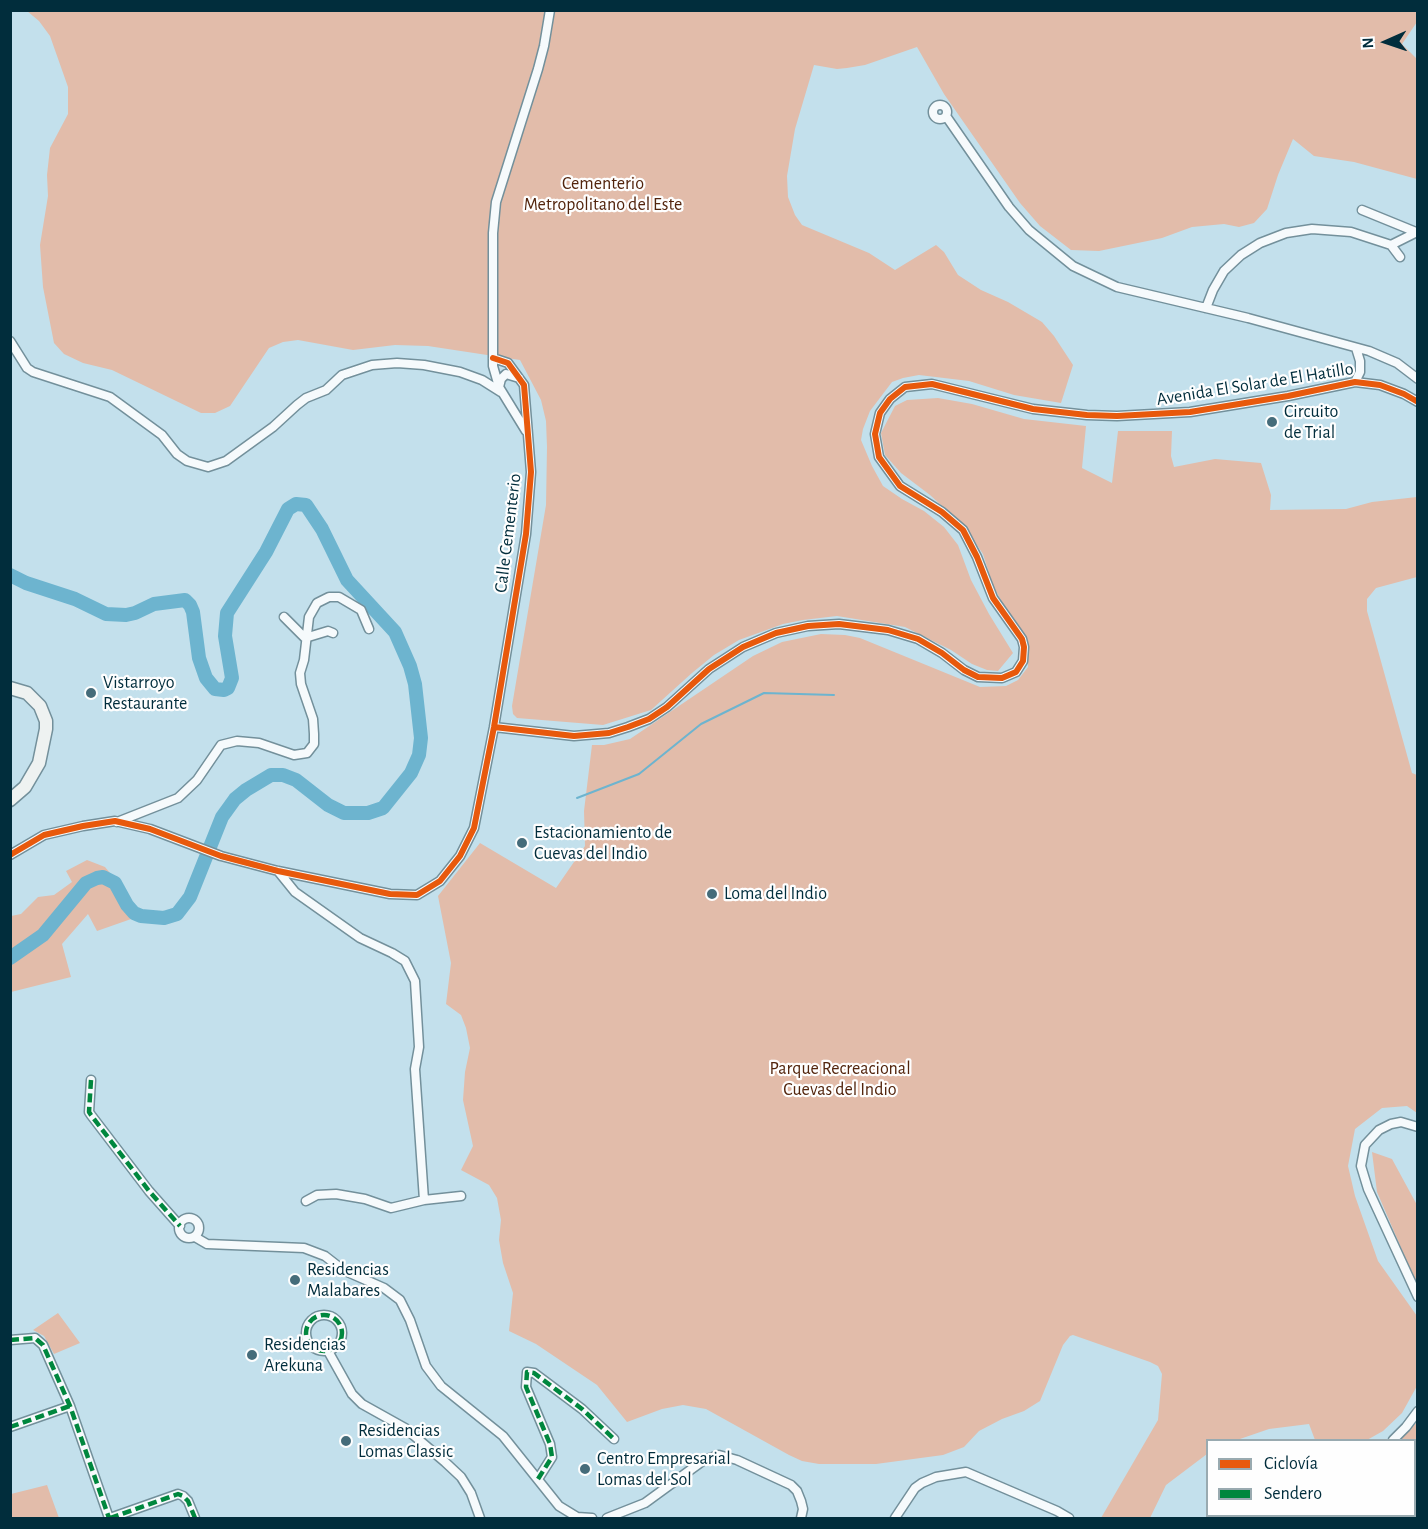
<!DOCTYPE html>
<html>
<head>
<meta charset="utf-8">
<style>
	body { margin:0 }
	#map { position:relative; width:1428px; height:1529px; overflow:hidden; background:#c3e0ec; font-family:"Alegreya Sans",sans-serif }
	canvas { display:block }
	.frame { position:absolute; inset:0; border:12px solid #012d3c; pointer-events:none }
	.legend { position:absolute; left:1206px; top:1439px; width:210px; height:78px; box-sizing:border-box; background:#fefefe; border:2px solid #99aab0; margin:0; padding:8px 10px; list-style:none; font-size:18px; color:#012d3c }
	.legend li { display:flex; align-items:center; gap:12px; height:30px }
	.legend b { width:30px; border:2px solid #99aab0 }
	.north { position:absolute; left:1356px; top:12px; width:60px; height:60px; -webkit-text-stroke:4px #fefefe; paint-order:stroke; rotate:267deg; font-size:16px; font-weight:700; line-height:24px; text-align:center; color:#012d3c }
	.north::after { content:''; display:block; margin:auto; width:21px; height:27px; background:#012d3c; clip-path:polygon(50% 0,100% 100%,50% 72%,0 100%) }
</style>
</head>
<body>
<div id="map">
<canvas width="1428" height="1529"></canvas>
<div class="frame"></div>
<ul class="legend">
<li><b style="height:8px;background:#e8590c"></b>Ciclovía</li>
<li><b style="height:8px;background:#00873e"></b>Sendero</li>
</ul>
<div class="north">N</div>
</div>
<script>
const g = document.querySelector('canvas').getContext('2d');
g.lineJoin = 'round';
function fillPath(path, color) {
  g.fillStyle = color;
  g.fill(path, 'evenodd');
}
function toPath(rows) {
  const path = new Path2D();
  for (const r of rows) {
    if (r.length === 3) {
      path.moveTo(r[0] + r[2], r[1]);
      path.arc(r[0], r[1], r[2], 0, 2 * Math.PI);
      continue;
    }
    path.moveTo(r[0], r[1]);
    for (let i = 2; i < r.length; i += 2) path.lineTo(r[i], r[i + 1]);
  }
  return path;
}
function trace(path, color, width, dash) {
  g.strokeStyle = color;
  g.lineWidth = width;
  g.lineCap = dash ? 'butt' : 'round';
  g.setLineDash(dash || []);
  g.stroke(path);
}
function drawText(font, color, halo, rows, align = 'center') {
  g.font = font + ' "Alegreya Sans",sans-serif';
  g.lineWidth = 4.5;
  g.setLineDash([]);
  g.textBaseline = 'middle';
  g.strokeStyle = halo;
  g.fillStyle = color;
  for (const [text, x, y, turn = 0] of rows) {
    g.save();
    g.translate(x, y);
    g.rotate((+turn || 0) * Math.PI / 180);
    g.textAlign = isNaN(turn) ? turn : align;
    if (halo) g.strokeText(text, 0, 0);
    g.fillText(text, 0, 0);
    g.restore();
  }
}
fillPath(toPath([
	[27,11,1417,11,1417,22,1402,44,1417,59,1417,179,1354,162,1314,156,1293,139,1278,175,1267,209,1254,223,1239,227,1224,224,1192,227,1162,238,1099,251,1071,250,1040,226,1020,203,944,94,917,47,865,65,847,68,837,69,814,65,795,129,787,176,788,197,795,215,802,225,869,253,895,270,936,245,944,252,958,275,981,290,1008,302,1042,322,1054,336,1073,365,1061,403,1014,395,969,381,919,375,903,378,892,382,870,411,863,429,861,440,872,466,883,486,902,499,924,511,944,527,958,545,971,580,989,614,1013,653,998,671,987,670,972,664,951,650,905,627,837,616,803,620,783,624,739,640,714,655,692,673,651,710,603,725,517,718,513,714,512,706,546,505,547,447,546,421,541,400,520,360,428,346,395,345,353,350,298,340,283,342,269,348,230,406,215,413,201,413,112,370,83,363,64,354,54,343,43,287,40,245,48,196,47,175,50,148,68,114,68,87,50,36,39,21],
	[938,398,972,404,1024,419,1086,426,1082,468,1112,483,1118,431,1172,431,1171,456,1174,467,1215,459,1261,463,1271,495,1270,510,1346,509,1372,502,1417,497,1417,577,1376,588,1367,599,1367,611,1412,773,1417,775,1417,1113,1407,1106,1382,1108,1355,1129,1348,1166,1355,1196,1378,1261,1417,1316,1417,1386,1402,1413,1383,1431,1367,1440,1315,1440,1309,1424,1269,1429,1237,1440,1208,1440,1207,1454,1166,1485,1150,1518,1101,1518,1158,1420,1162,1374,1158,1366,1150,1362,1073,1335,1070,1336,1063,1345,1040,1401,1024,1411,1002,1419,979,1431,964,1447,943,1455,876,1464,819,1464,802,1461,789,1455,706,1409,683,1405,662,1409,627,1422,597,1385,536,1344,509,1331,513,1293,503,1263,499,1240,501,1220,497,1198,489,1185,461,1170,473,1146,463,1100,465,1072,470,1048,466,1028,461,1015,446,1004,451,963,438,896,480,843,556,888,585,846,584,811,592,745,604,745,630,739,753,656,782,642,821,634,845,635,860,638,980,687,1006,686,1018,680,1028,667,1028,647,993,586,983,554,964,526,930,495,901,473,885,455,881,433,895,406,907,400],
	[87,860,105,867,131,898,134,918,97,931,88,914,62,944,71,977,11,992,11,916,21,914,38,897,54,895,72,882,66,871],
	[1372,1152,1392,1159,1417,1205,1417,1285,1377,1192],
	[58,1313,80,1343,54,1354,44,1336,33,1330],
	[1417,1422,1417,1518,1278,1518,1280,1516,1414,1516,1414,1440,1400,1440],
	[47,1485,59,1518,11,1518,11,1494]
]), '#e2bcaa');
trace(toPath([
	[577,798,639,774,701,724,764,693,834,695]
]), '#6db4cf', 2);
trace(toPath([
	[10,575,26,583,75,599,106,614,126,615,135,613,154,604,185,600,190,605,193,612,199,658,206,678,215,689,224,690,228,688,232,678,225,636,227,613,266,552,288,509,296,504,306,505,322,529,347,580,395,632,410,666,415,684,421,738,419,755,411,773,383,808,368,813,344,813,328,805,296,780,283,775,271,775,246,790,235,799,222,817,190,897,177,914,164,918,141,916,134,913,127,905,115,883,103,877,97,878,86,883,43,935,10,958]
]), '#6db4cf', 14);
const street = toPath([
	[940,112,7],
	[946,116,1009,207,1029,230,1073,266,1117,287,1248,318,1369,351,1397,363,1418,379],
	[1362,210,1416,232],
	[1391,245,1417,232],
	[1206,308,1213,290,1224,271,1241,255,1260,243,1286,233,1312,229,1351,232,1391,245,1400,257],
	[10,341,27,368,33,372,110,397,162,435,177,454,187,461,208,467,226,461,273,427,297,405,306,398,326,390,342,375,372,365,397,363,424,365,460,372,482,380,501,392],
	[1355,382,1360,372,1360,361,1356,348],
	[499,387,501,379,506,374,519,378],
	[526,431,499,387,493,366,493,233,496,202,538,69,544,46,550,10],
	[284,617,305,638,328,631,333,633],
	[494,727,574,736,609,733,628,727,649,719,667,707,709,669,743,647,776,633,808,626,839,624,888,630,918,639,942,653,964,670,978,677,1002,678,1016,672,1023,661,1024,647,1022,639,993,598,977,557,963,530,942,512,900,486,879,457,875,434,880,413,890,399,905,387,932,384,1033,409,1087,415,1117,416,1190,412,1288,396,1355,382,1380,385,1404,394,1418,402],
	[117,822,178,798,197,780,221,745,237,741,259,743,294,755,307,753,314,744,314,734,313,719,301,684,300,673,304,660,309,617,317,603,329,597,339,597,361,610,369,629],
	[10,855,44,835,83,826,115,821,150,829,221,856,278,871,390,894,417,895,440,881,460,856,474,828,494,727,526,534,531,472,524,385,508,363,493,358],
	[278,871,295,892,360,938,392,953,405,961,415,981,419,1047,415,1069,424,1200],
	[91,1080,89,1112,91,1115,149,1191,180,1226],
	[1418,1127,1401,1122,1391,1124,1379,1130,1365,1145,1361,1166,1368,1189,1418,1297],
	[306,1201,317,1195,336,1194,365,1199,391,1208,424,1200,461,1196],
	[189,1228,10],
	[195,1237,207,1244,304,1248,325,1256,343,1270,384,1288,400,1300,410,1320,426,1366,441,1386,503,1436,559,1506,577,1517,592,1518],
	[324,1333,18],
	[10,1340,35,1338,43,1345,70,1406,109,1518],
	[328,1351,352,1394,362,1404,405,1428,445,1462,461,1477,471,1493,480,1518],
	[10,1427,70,1406],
	[1393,1440,1406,1427,1418,1411],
	[538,1479,552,1457,550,1444,526,1387,527,1372,534,1373,582,1409,614,1439],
	[110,1518,178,1494,183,1496,188,1501,195,1518],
	[607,1518,645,1503,704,1460,719,1455,737,1460,791,1485,797,1491,801,1501,803,1509,801,1518],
	[895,1518,915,1488,922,1483,936,1477,966,1472,1057,1511,1069,1518],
	[1268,1518,1271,1516]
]);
const secondary = toPath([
	[10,688,27,693,40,706,46,721,46,729,39,763,25,787,10,800]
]);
trace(street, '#73909b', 11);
trace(secondary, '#73909b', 15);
trace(street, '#f6fafc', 8);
trace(secondary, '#eef2f1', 12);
trace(toPath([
	[91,1080,89,1112,91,1115,149,1191,180,1226],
	[324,1333,18],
	[10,1340,35,1338,43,1345,70,1406,109,1518],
	[10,1427,70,1406],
	[538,1479,552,1457,550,1444,526,1387,527,1372,534,1373,582,1409,614,1439],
	[110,1518,178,1494,183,1496,188,1501,195,1518]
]), '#00873e', 4.5, [9, 4.5]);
trace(toPath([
	[494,727,574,736,609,733,628,727,649,719,667,707,709,669,743,647,776,633,808,626,839,624,888,630,918,639,942,653,964,670,978,677,1002,678,1016,672,1023,661,1024,647,1022,639,993,598,977,557,963,530,942,512,900,486,879,457,875,434,880,413,890,399,905,387,932,384,1033,409,1087,415,1117,416,1190,412,1288,396,1355,382,1380,385,1404,394,1418,402],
	[10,855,44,835,83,826,115,821,150,829,221,856,278,871,390,894,417,895,440,881,460,856,474,828,494,727,526,534,531,472,524,385,508,363,493,358]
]), '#e8590c', 6);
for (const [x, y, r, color] of [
	[1272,422,6,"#456c7a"],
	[91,693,6,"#456c7a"],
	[522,843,6,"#456c7a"],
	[712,894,6,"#456c7a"],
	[295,1280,6,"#456c7a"],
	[252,1355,6,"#456c7a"],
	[346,1441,6,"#456c7a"],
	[585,1469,6,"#456c7a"]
]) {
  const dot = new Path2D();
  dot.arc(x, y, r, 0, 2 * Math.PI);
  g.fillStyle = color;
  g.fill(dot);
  trace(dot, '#fefefe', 2);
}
drawText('18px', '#52240c', '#fefefe', [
	["Cementerio",603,184],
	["Metropolitano del Este",603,205],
	["Parque Recreacional",840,1069],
	["Cuevas del Indio",840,1090]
]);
drawText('18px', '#012d3c', '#fefefe', [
	["Avenida El Solar de El Hatillo",1255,384,-9],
	["Calle Cementerio",508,533,-83]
]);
drawText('18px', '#012d3c', '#fefefe', [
	["Circuito",1284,412],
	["de Trial",1284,433],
	["Vistarroyo",103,683],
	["Restaurante",103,704],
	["Estacionamiento de",534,833],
	["Cuevas del Indio",534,854],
	["Loma del Indio",724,894],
	["Residencias",307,1270],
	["Malabares",307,1291],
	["Residencias",264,1345],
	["Arekuna",264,1366],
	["Residencias",358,1431],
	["Lomas Classic",358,1452],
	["Centro Empresarial",597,1459],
	["Lomas del Sol",597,1480]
], 'left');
</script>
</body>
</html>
